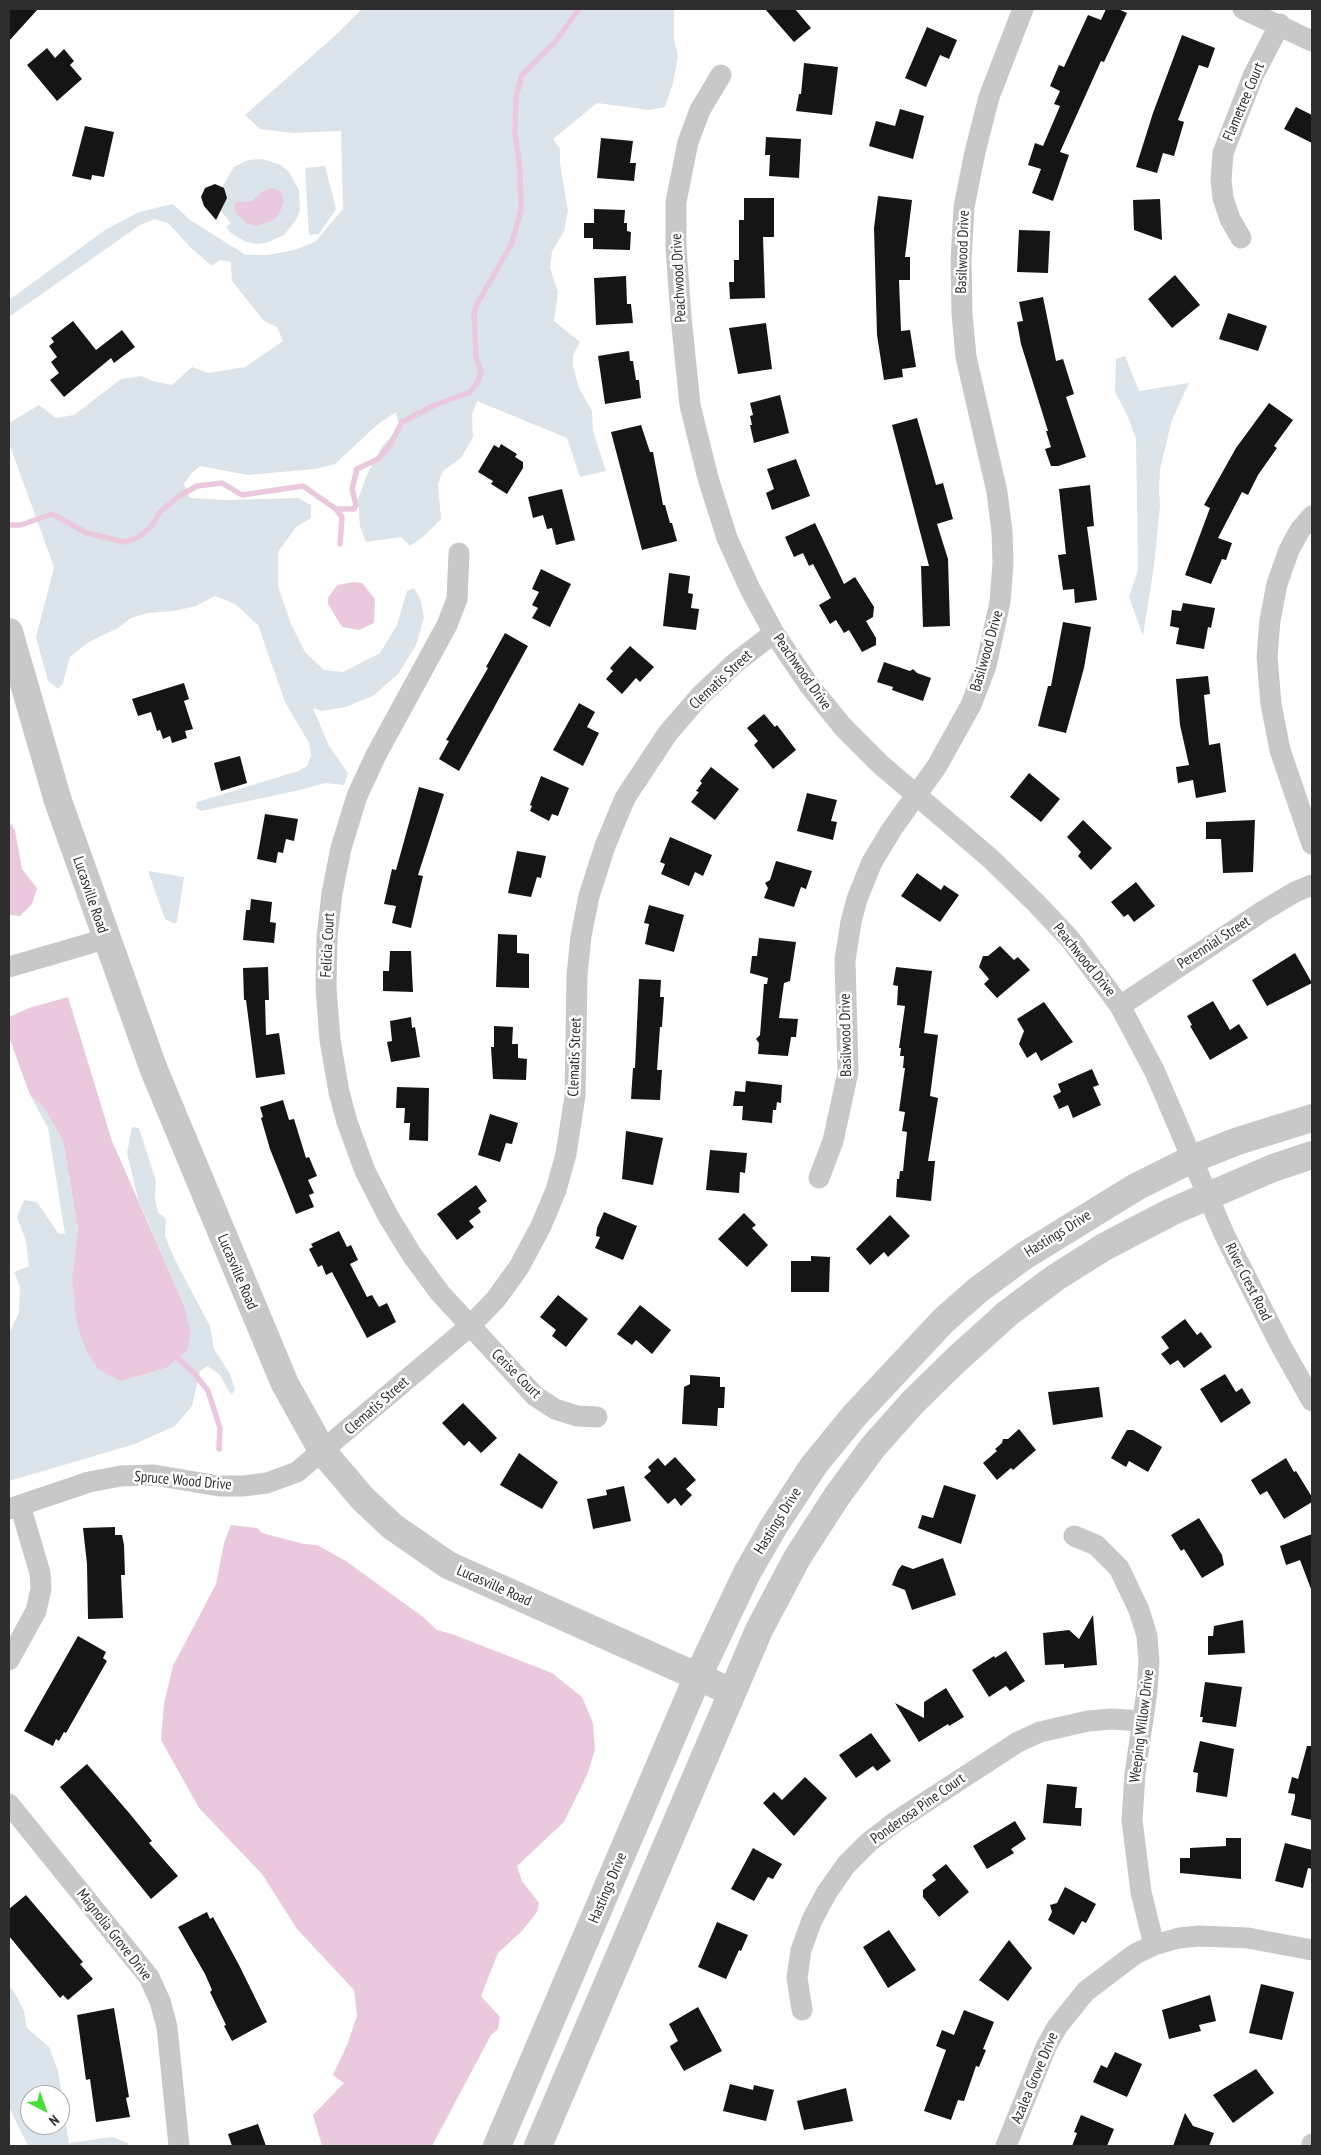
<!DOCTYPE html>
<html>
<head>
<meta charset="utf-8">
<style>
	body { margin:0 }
	#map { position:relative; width:1321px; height:2155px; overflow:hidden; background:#fff; font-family:"PT Sans Narrow",sans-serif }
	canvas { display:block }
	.frame { position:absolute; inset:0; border:10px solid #2e2e2e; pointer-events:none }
	.north { position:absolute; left:20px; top:2085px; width:50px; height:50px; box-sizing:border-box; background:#fff; border:1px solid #ababab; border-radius:50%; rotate:139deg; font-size:14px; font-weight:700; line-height:20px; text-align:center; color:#2e2e2e }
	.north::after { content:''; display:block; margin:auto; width:18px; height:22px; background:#46de37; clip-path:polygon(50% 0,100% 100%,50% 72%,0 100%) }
</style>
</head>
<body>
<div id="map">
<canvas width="1321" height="2155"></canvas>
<div class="frame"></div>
<div class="north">N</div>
</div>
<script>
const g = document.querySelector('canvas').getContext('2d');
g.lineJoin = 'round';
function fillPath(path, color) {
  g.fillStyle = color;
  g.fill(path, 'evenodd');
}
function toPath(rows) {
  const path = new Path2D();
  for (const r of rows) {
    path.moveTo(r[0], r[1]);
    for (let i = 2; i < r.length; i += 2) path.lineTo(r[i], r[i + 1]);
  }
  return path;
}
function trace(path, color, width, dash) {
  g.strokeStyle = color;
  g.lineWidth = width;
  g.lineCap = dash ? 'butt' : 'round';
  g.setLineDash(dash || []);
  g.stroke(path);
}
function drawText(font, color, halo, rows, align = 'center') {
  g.font = font + ' "PT Sans Narrow",sans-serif';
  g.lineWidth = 5;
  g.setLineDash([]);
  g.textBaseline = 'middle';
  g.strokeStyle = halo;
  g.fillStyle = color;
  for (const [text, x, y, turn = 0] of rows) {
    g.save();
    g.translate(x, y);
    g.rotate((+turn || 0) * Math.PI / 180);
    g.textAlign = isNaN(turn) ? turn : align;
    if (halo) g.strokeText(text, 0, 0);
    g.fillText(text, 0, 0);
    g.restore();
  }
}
fillPath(toPath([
	[362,9,674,9,674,39,678,56,673,83,665,107,649,110,597,103,553,139,560,149,560,163,568,211,564,231,552,252,550,268,558,292,554,321,580,342,573,355,573,366,579,388,592,411,593,431,606,471,580,477,567,438,477,401,472,415,473,437,461,458,443,471,438,484,441,519,423,537,410,546,401,537,366,542,360,526,358,499,367,475,381,448,399,427,396,412,377,425,335,464,315,469,248,475,200,466,191,474,184,484,190,498,227,500,298,498,311,505,311,518,296,527,278,552,278,586,291,624,305,652,324,670,343,672,380,653,397,625,407,591,414,588,421,601,424,617,416,645,399,673,373,696,345,707,322,711,313,708,329,746,348,773,344,785,325,783,300,790,201,811,196,808,197,802,298,771,307,766,311,755,309,743,285,702,258,625,235,604,215,596,196,606,174,611,147,613,131,618,118,628,89,642,70,657,63,683,58,689,48,681,36,637,54,567,9,443,9,423,39,405,56,418,74,415,121,379,142,376,153,381,172,385,192,367,208,373,245,367,283,341,277,327,264,321,232,281,231,262,220,260,212,266,191,248,169,224,155,219,140,225,9,317,9,300,105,230,139,212,173,204,190,220,246,255,268,255,294,250,315,242,343,209,341,131,293,133,260,129,245,115,338,33],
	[262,159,281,165,289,172,299,190,300,210,297,219,284,235,266,243,256,244,246,242,231,233,226,227,231,223,219,209,227,198,222,187,234,167,248,160],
	[325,166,336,209,319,234,309,235,305,168],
	[1125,356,1139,391,1189,383,1172,420,1160,470,1159,489,1160,506,1154,566,1143,636,1129,597,1138,570,1136,439,1128,417,1115,392,1116,359],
	[148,871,184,877,177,922,174,924,165,919],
	[30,1095,45,1109,63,1141,78,1229,72,1276,121,1381,166,1368,184,1305,138,1199,127,1153,132,1127,139,1128,156,1181,155,1198,158,1212,166,1219,165,1236,175,1260,210,1326,214,1349,230,1374,235,1390,231,1395,219,1374,207,1366,200,1371,192,1406,175,1426,135,1444,9,1481,9,1333,19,1313,20,1287,14,1272,29,1266,26,1241,17,1217,24,1200,37,1202,58,1233,65,1234,48,1128],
	[9,1985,16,1995,24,2011,27,2028,49,2047,58,2071,69,2143,112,2137,128,2143,128,2146,28,2146,9,2107],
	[30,2095,60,2095,60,2125,30,2125]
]), '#dce4eb');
fillPath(toPath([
	[272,188,281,192,284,202,278,216,272,221,257,226,246,223,236,213,234,206,236,202,252,201,263,191],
	[353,582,362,583,375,599,374,623,359,630,342,627,328,604,328,598,335,588,338,585],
	[9,821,15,830,22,869,37,888,32,904,20,916,9,915],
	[68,997,112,1141,184,1305,191,1333,187,1351,166,1368,121,1381,98,1369,88,1354,81,1337,76,1318,72,1276,78,1229,63,1141,45,1109,30,1095,9,1037,9,1017,29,1008],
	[231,1525,257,1528,262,1533,304,1544,317,1545,346,1561,423,1617,437,1630,452,1634,552,1673,582,1697,593,1723,595,1750,587,1775,564,1822,517,1866,522,1881,539,1903,537,1912,522,1931,498,1953,481,1996,500,2017,498,2029,491,2035,432,2146,322,2146,313,2115,344,2083,333,2075,347,2045,357,2016,354,1990,297,1929,262,1874,199,1808,161,1740,164,1703,173,1666,216,1584,224,1543]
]), '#eac9de');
trace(toPath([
	[336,509,342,517,340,544],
	[9,525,21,525,52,514,87,533,125,542,139,537,151,527,160,512,179,496,197,486,222,483,242,495,303,486,336,509,354,509,356,505,352,489,357,469,378,459,390,445,402,422,435,405,470,392,477,383,481,372,476,357,474,313,477,304,512,243,521,210,520,170,515,133,516,97,522,75,555,42,579,9],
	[178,1358,195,1374,208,1391,220,1428,219,1449]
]), '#eac9de', 5.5);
fillPath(toPath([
	[9,9,38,9,9,41],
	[765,9,795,9,811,28,794,42],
	[1106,9,1118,9,1127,13,1104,62,1101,61,1060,152,1069,155,1053,201,1032,193,1041,169,1028,165,1035,143,1043,146,1060,106,1054,104,1060,91,1050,86,1059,65,1064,67,1088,15,1101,20],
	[927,27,957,40,949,59,940,55,926,87,905,78],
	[1182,35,1215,48,1208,68,1199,65,1178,120,1184,122,1174,156,1163,153,1157,173,1136,167,1153,113],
	[47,48,55,58,64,49,74,61,70,65,82,79,57,101,27,65],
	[804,63,838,67,832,115,796,111,799,94,801,94],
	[1296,107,1312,115,1312,143,1284,129],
	[900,109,924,116,913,159,869,146,876,121,895,126],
	[85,126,114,132,104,177,92,175,91,180,72,176],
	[766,137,801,139,799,178,769,176,770,155,765,155],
	[601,138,633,141,630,163,636,163,634,181,597,178],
	[215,184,224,188,227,198,216,220,204,206,201,197,205,188],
	[878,196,912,200,905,257,910,257,910,280,899,280,901,331,910,330,916,367,902,369,903,377,884,380,877,335,874,228],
	[744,198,774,198,774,237,763,237,765,298,730,299,729,282,734,282,734,260,739,260,739,220,744,220],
	[1160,199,1162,240,1134,230,1133,200],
	[594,209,625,210,624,223,627,223,627,231,631,232,630,250,593,249,593,238,584,238,584,223,594,223],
	[1019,230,1050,231,1048,273,1017,272],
	[1175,275,1200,305,1172,328,1148,299],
	[626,276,627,304,631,304,633,323,596,325,594,278],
	[1043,297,1056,361,1063,359,1074,394,1066,397,1086,457,1058,466,1051,466,1045,449,1051,447,1046,431,1048,431,1021,344,1017,322,1023,321,1019,302],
	[1228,313,1267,326,1258,351,1219,339],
	[73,321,96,350,122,330,135,347,114,363,111,358,64,397,50,380,59,373,51,362,57,357,49,346,54,342,51,338],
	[766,323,772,369,738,374,729,328],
	[629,351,630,361,633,361,636,380,639,380,641,398,605,404,598,356],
	[780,395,789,433,754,443,750,425,752,425,750,416,753,415,750,403],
	[1269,403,1293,420,1274,446,1277,448,1258,475,1248,495,1242,492,1218,538,1232,543,1226,560,1222,559,1211,584,1185,575,1210,508,1204,505,1236,448],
	[917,418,936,485,943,483,953,519,937,524,948,559,950,626,923,627,921,566,929,566,892,425],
	[641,425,650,452,653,452,663,505,665,505,670,523,672,523,677,541,642,550,611,432],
	[501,444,517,454,515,457,523,462,523,468,507,494,491,484,493,481,478,472,494,445,499,448],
	[796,459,810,496,772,510,766,493,774,489,767,469],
	[1090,485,1094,526,1087,527,1097,600,1075,603,1074,589,1063,590,1058,555,1066,554,1059,489],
	[562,489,575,540,556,545,552,528,547,529,543,515,533,518,528,497],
	[815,523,844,584,855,577,874,607,873,617,866,621,876,638,876,645,862,652,849,630,844,633,836,620,830,624,819,605,831,598,813,564,809,566,803,553,794,557,785,537],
	[541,569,571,584,550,627,532,618,538,608,532,605,539,592,532,589],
	[669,573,690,576,688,593,693,594,691,608,699,609,696,630,663,626],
	[1183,603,1215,608,1211,628,1208,627,1204,649,1176,644,1179,628,1170,626,1172,610,1181,611],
	[1063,622,1091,627,1084,668,1066,733,1038,726,1048,686,1051,686],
	[505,633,528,646,459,771,439,759,449,741,446,740,488,668,486,667],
	[630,646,654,667,640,682,636,678,622,694,606,679,613,671,610,668],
	[884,662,910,671,913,669,917,673,931,678,923,701,892,690,893,687,877,682],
	[1208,676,1210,694,1204,695,1209,745,1220,743,1226,792,1196,798,1193,780,1178,783,1176,767,1189,765,1180,725,1176,679],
	[184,683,189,699,184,701,193,729,185,731,187,738,172,743,170,736,163,739,160,730,157,731,151,712,138,716,132,699],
	[579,703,595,712,587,727,599,733,583,766,553,750],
	[764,714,775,727,777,725,796,750,773,769,754,745,758,741,747,728],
	[240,756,247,783,221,791,214,763],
	[711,767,739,789,715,820,691,802,699,792,696,791,702,783,700,781],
	[1029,773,1060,799,1041,822,1010,797],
	[541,776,569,788,558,816,552,814,549,821,530,811,532,806,530,805],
	[419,787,444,794,418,875,423,876,411,928,392,923,396,906,384,904,392,869,396,870],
	[807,793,837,800,831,821,837,822,833,840,797,831],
	[265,814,298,819,294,841,286,839,283,853,278,852,276,863,257,859],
	[1083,820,1112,848,1091,870,1078,856,1081,852,1067,837],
	[1255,820,1253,872,1223,873,1221,839,1206,839,1206,822],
	[670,837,712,855,703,876,695,872,689,886,661,874,665,864,660,862],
	[517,851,546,856,541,878,537,877,531,897,508,893],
	[776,861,812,871,806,889,801,887,794,907,764,898,768,888,765,883,770,880],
	[917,873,941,890,944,885,959,895,940,922,901,896],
	[1136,882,1155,906,1134,922,1128,914,1124,917,1111,902],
	[251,899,272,902,270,922,276,923,274,943,243,940,246,910,250,910],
	[649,905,684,915,674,952,645,944,649,924,644,923],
	[498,934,517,935,517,953,529,954,529,988,496,987],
	[759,938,796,942,790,981,784,983,779,1018,798,1019,796,1037,791,1037,788,1056,758,1054,759,1043,756,1039,760,1035,764,984,767,984,768,978,750,973,752,956,757,956],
	[1000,946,1014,960,1018,957,1030,970,997,998,984,984,989,979,979,967,983,956,988,956],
	[390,951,411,951,413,992,383,991,383,971,389,971],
	[1295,953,1312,983,1267,1006,1252,980],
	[268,967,269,1000,265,1000,266,1035,279,1033,285,1074,256,1078,246,1000,244,1000,243,968],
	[896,967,932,971,924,1033,938,1035,930,1096,938,1098,928,1161,935,1161,931,1201,896,1197,897,1179,899,1179,900,1171,903,1171,907,1132,902,1131,905,1112,899,1111,905,1068,903,1068,904,1056,900,1056,901,1048,899,1048,905,1006,897,1005,898,986,893,985],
	[639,979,661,980,660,997,664,997,662,1027,660,1027,657,1070,662,1070,660,1100,631,1099,633,1068,635,1068],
	[1213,1001,1230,1030,1239,1024,1248,1038,1210,1060,1190,1026,1192,1025,1187,1016],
	[1044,1002,1073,1042,1041,1061,1036,1052,1027,1058,1019,1044,1024,1031,1017,1019],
	[411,1017,412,1028,415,1027,420,1057,391,1062,387,1042,392,1041,390,1021],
	[494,1026,513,1027,512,1044,518,1044,518,1058,527,1059,526,1080,493,1079,491,1047,494,1047],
	[1092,1069,1099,1085,1093,1087,1101,1105,1073,1118,1068,1105,1059,1109,1053,1096,1061,1092,1058,1084],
	[746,1081,782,1085,781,1103,777,1102,776,1110,773,1110,772,1123,742,1120,743,1106,733,1106,735,1091,745,1092],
	[397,1087,429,1088,428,1141,409,1140,410,1123,404,1123,405,1108,396,1108],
	[283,1100,289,1120,294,1119,306,1158,309,1157,317,1176,308,1180,314,1193,309,1195,314,1207,296,1214,270,1149,261,1118,263,1117,260,1107],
	[490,1114,518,1123,512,1144,506,1143,500,1162,478,1155],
	[626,1131,663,1138,653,1185,622,1179],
	[710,1150,747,1153,745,1173,740,1172,739,1193,706,1190],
	[476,1185,487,1201,478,1208,481,1212,469,1221,474,1227,457,1240,437,1214],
	[604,1212,637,1226,623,1260,595,1248,600,1237,596,1236,597,1228],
	[744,1213,756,1225,752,1228,768,1245,747,1267,718,1239],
	[890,1215,910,1236,888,1257,884,1252,870,1265,856,1249],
	[339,1231,347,1247,351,1245,358,1260,350,1264,367,1297,372,1295,379,1307,387,1303,396,1322,367,1338,332,1272,326,1275,322,1265,318,1267,309,1249,313,1247,311,1244],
	[811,1256,830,1257,829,1292,791,1292,791,1261,811,1261],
	[558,1295,588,1319,566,1347,552,1336,556,1330,540,1317],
	[640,1305,671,1330,652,1354,636,1340,632,1345,617,1334],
	[1185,1319,1197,1335,1201,1332,1212,1347,1184,1368,1178,1360,1170,1365,1161,1354,1169,1348,1161,1337],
	[1225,1374,1236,1392,1242,1388,1251,1403,1221,1423,1200,1389],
	[690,1375,720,1377,720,1387,725,1387,724,1408,718,1408,717,1426,682,1424,684,1387,690,1384],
	[1099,1387,1103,1417,1053,1425,1048,1392],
	[463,1403,497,1438,481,1453,469,1441,464,1446,442,1423],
	[1019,1429,1036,1450,1013,1470,1011,1468,997,1480,983,1463,997,1451,995,1449,1002,1443,1003,1439,1008,1439],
	[1127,1430,1133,1430,1162,1447,1148,1472,1129,1461,1126,1467,1111,1458],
	[519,1453,558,1482,542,1509,500,1485],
	[675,1457,696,1480,686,1489,692,1495,681,1506,675,1498,668,1504,644,1477,651,1471,648,1467,658,1458,665,1466],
	[1286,1458,1294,1472,1296,1471,1312,1497,1312,1502,1284,1519,1267,1491,1260,1495,1251,1480],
	[944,1485,976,1495,961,1544,918,1528,922,1515,933,1518],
	[624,1486,631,1521,593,1529,587,1499,607,1495,606,1490],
	[1199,1518,1222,1555,1224,1565,1202,1578,1184,1549,1181,1551,1171,1535],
	[115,1527,115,1535,122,1535,124,1545,125,1575,121,1575,123,1618,88,1619,87,1564,83,1528],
	[1312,1534,1312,1588,1311,1589,1300,1560,1286,1565,1280,1546],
	[943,1558,956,1595,912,1610,905,1590,892,1585,898,1570,902,1565,913,1569],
	[1093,1615,1097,1665,1064,1668,1064,1664,1045,1665,1043,1633,1069,1630,1079,1639],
	[1243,1620,1245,1653,1208,1655,1208,1636,1213,1636,1214,1626],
	[78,1636,106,1652,103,1658,107,1661,66,1733,64,1732,59,1741,56,1739,53,1746,24,1731],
	[1006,1651,1025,1681,1010,1691,1006,1686,989,1697,972,1670,994,1656,995,1658],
	[1205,1682,1242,1687,1236,1727,1202,1722,1203,1717,1200,1717],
	[946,1688,964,1717,949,1726,948,1724,919,1742,895,1703,924,1718,924,1702],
	[871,1733,891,1761,877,1771,873,1766,856,1778,839,1755],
	[1200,1741,1234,1749,1227,1797,1196,1792,1198,1773,1193,1772],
	[1307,1746,1312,1746,1312,1820,1291,1815,1295,1798,1295,1794,1288,1793,1292,1777,1298,1779],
	[87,1764,130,1814,152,1841,149,1843,178,1876,151,1899,60,1787],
	[805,1777,827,1798,794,1836,763,1803,774,1792,782,1800],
	[1047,1784,1077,1787,1075,1808,1082,1808,1081,1826,1043,1823],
	[1015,1821,1026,1839,1011,1849,1014,1853,987,1869,973,1846],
	[1226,1838,1241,1838,1241,1879,1180,1873,1180,1858,1190,1858,1190,1848,1226,1846],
	[1285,1843,1312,1850,1312,1869,1308,1868,1303,1888,1275,1881],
	[753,1848,782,1864,773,1879,768,1877,754,1901,731,1889],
	[946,1864,969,1892,939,1917,923,1897,923,1890,936,1880,932,1875],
	[1065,1887,1096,1904,1086,1923,1082,1921,1074,1935,1048,1920,1052,1912,1050,1905,1057,1903],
	[26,1895,83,1962,80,1964,93,1979,68,2000,63,1995,60,1998,9,1936,9,1909],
	[207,1912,210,1919,213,1917,239,1965,267,2022,232,2041,224,2026,226,2025,210,1992,212,1990,205,1974,178,1927],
	[717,1922,748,1935,741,1951,739,1950,726,1979,698,1967],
	[889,1930,916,1970,888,1988,863,1947],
	[1009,1940,1032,1968,1008,2001,979,1980],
	[1261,1984,1294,1992,1282,2040,1249,2033],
	[1210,1995,1216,2021,1199,2025,1201,2031,1169,2039,1162,2010],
	[698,2007,722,2051,684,2071,671,2049,670,2046,678,2041,669,2024],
	[114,2008,129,2097,126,2098,130,2117,96,2122,90,2079,86,2080,77,2015],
	[964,2010,994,2022,983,2049,986,2050,979,2067,976,2066,964,2101,958,2100,951,2120,924,2111,946,2050,936,2046,942,2030,954,2035],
	[1115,2052,1142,2064,1127,2097,1093,2082,1101,2065,1107,2068],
	[1256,2069,1274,2093,1233,2123,1213,2095],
	[730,2084,753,2090,754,2085,774,2090,766,2121,723,2111],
	[846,2088,853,2121,804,2130,797,2101],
	[1185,2113,1193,2126,1214,2133,1209,2146,1173,2146],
	[1081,2115,1114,2129,1107,2146,1072,2146,1077,2133,1074,2132],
	[258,2124,266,2146,232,2146,228,2134]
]), '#151515');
trace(toPath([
	[1243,9,1312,41],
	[721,75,700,110,688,142,676,202,676,247,681,317,690,405,708,478,727,538,750,589,774,633,809,685,843,727,880,764,991,859,1036,903,1070,939,1120,1006,1155,1072,1225,1236,1281,1346,1312,1401],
	[1241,238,1230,219,1223,198,1221,180,1223,153,1253,76,1280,24],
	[1312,516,1300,530,1289,550,1277,584,1270,620,1267,657,1271,704,1280,750,1312,844],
	[459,553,457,599,447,625,376,755,357,796,341,848,332,893,327,937,326,988,330,1040,339,1092,347,1122,365,1171,388,1216,412,1255,440,1293,535,1396,555,1409,577,1416,597,1417],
	[9,967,105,939],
	[1120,1006,1263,911,1295,892,1312,885],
	[819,1178,833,1141,848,1072,845,960,851,922,857,899,872,862,892,829,937,766,971,705,986,666,1000,602,1003,563,1002,532,997,492,966,357,962,314,961,261,964,207,975,152,989,97,1023,9],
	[9,1509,89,1482,121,1476,154,1475,219,1486,243,1486,267,1483,297,1472,469,1327,496,1299,519,1267,541,1226,556,1190,566,1154,575,1096,577,975,581,936,589,896,605,846,625,798,668,733,700,696,735,663,774,633],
	[1074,1536,1096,1545,1119,1568,1139,1610,1147,1636,1149,1661,1147,1691,1135,1774,1132,1820,1141,1892,1154,1945],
	[9,1660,36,1611,41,1589,40,1573,20,1505],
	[9,1804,149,1977,160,2001,167,2027,179,2146],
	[802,2010,797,1978,801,1950,812,1920,827,1892,846,1865,869,1842,895,1822,1018,1742,1040,1732,1088,1721,1112,1719,1143,1721],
	[1006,2146,1046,2047,1057,2027,1086,1991,1135,1954,1154,1945,1179,1938,1199,1936,1248,1938,1312,1950],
	[1312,2146,1312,2144]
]), '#c8c8c8', 21);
trace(toPath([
	[9,632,58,801,154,1070,285,1384,323,1452,363,1499,393,1527,448,1565,732,1692],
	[497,2146,698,1676,747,1573,774,1526,814,1465,854,1416,944,1320,978,1290,1024,1256,1136,1187,1192,1159,1238,1141,1312,1118],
	[538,2146,759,1630,797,1558,837,1496,873,1447,913,1402,956,1360,1008,1313,1055,1278,1104,1247,1171,1212,1273,1168,1312,1155]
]), '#c8c8c8', 28);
drawText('15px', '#2e2e2e', '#fff', [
	["Flametree Court",1244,102,-67],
	["Basilwood Drive",963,252,-88],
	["Peachwood Drive",679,278,-93],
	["Basilwood Drive",987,651,-74],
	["Peachwood Drive",802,672,55],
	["Clematis Street",721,680,-43],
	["Lucasville Road",90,895,71],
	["Perennial Street",1214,943,-33],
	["Felicia Court",328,945,-87],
	["Peachwood Drive",1084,960,51],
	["Basilwood Drive",846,1035,-91],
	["Clematis Street",575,1057,-88],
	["Hastings Drive",1058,1234,-32],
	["Lucasville Road",237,1272,67],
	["River Crest Road",1248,1282,63],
	["Cerise Court",516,1374,45],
	["Clematis Street",377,1406,-41],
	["Spruce Wood Drive",183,1481,5],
	["Hastings Drive",778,1521,-58],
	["Lucasville Road",494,1586,24],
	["Weeping Willow Drive",1142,1726,-83],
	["Ponderosa Pine Court",918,1809,-35],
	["Hastings Drive",608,1888,-67],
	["Magnolia Grove Drive",114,1935,52],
	["Azalea Grove Drive",1035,2078,-67]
]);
</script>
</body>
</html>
